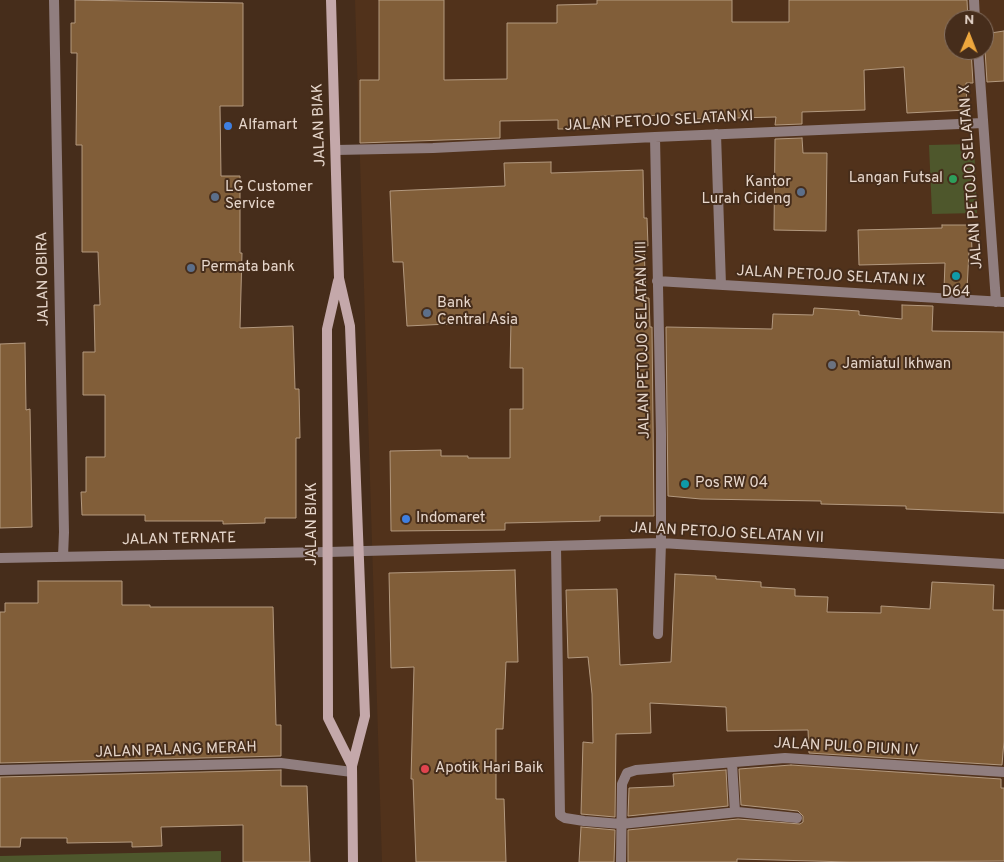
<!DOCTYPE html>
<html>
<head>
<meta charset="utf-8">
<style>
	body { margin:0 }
	#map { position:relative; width:1004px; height:862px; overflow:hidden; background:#462d1b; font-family:Overpass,sans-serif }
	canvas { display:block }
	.north { position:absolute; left:944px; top:10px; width:50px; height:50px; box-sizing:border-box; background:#462d1b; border:1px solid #867162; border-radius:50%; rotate:1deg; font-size:14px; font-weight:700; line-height:20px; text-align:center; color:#e7d7cc }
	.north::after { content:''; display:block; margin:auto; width:18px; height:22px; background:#eea73d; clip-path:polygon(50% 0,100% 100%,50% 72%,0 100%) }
</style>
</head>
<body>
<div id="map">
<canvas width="1004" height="862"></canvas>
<div class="north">N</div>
</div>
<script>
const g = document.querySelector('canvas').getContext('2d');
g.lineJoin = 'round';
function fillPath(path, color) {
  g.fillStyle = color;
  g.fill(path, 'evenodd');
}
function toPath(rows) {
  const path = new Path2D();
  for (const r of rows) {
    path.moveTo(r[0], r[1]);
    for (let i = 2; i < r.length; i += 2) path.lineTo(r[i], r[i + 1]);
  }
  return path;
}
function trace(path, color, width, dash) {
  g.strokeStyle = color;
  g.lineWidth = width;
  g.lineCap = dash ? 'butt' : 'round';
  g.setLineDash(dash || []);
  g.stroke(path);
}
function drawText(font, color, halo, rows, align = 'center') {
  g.font = font + ' Overpass,sans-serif';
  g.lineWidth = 4;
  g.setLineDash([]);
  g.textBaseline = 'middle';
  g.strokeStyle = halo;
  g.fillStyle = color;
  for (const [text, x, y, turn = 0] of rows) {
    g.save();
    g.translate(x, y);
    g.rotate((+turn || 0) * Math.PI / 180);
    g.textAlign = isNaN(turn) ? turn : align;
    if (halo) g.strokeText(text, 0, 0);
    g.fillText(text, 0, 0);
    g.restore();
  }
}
fillPath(toPath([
	[355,0,1004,0,1004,862,382,862],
	[954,20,984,20,984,50,954,50]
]), '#51321b');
fillPath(toPath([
	[974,144,977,213,932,214,929,145],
	[221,851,221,862,0,862,0,856]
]), '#4e572c');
const building = toPath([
	[75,0,243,3,243,106,220,106,221,176,240,176,240,253,242,253,240,328,293,326,295,389,299,389,300,438,296,438,296,518,265,518,265,523,223,524,223,521,145,521,145,515,82,515,81,492,86,492,86,457,105,457,105,395,83,395,83,352,95,352,94,305,100,305,98,252,82,252,82,145,76,145,77,53,71,53,71,23,75,23,75,0],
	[379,0,444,0,444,80,507,79,507,23,557,23,557,5,597,4,597,0,732,0,732,22,789,22,789,0,967,0,968,20,954,20,954,50,971,50,973,83,966,83,967,110,907,113,904,67,864,70,865,110,802,112,802,124,775,125,776,117,696,119,696,115,601,116,601,129,558,129,558,120,500,121,500,138,360,143,360,80,379,80,379,0],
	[1004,31,1004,81,987,82,984,34,1004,31],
	[802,138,803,153,827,153,826,231,774,230,775,139,802,138],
	[551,162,551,173,643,170,644,218,647,218,648,246,644,246,646,298,649,298,650,327,652,327,654,516,600,516,600,521,505,523,505,530,391,531,390,451,441,450,441,456,468,456,468,458,510,458,510,409,523,409,523,368,510,368,511,321,407,326,403,262,393,262,390,191,505,186,504,163,551,162],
	[942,225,971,225,972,251,969,251,967,290,944,289,945,263,859,265,858,230,942,228,942,225],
	[902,305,933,306,932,331,1004,332,1004,513,906,509,906,506,821,504,821,501,701,499,668,496,666,327,772,329,773,314,813,315,814,308,859,311,859,315,902,319,902,305],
	[25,343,26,410,30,409,32,527,0,528,0,344,25,343],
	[515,570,518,662,506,662,503,729,496,729,496,799,504,799,506,862,416,862,413,779,411,779,414,667,391,668,389,573,515,570],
	[675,574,716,576,716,579,761,582,761,587,795,589,795,596,828,597,827,612,881,613,881,606,930,609,932,582,994,585,993,610,1004,610,1004,741,1002,765,809,753,808,730,727,731,726,707,650,703,651,733,616,734,615,817,581,814,583,742,593,743,592,694,588,657,568,658,566,590,617,589,620,665,671,662,675,574],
	[38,581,122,581,122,605,150,605,150,607,273,607,276,725,281,725,281,756,0,763,0,612,5,612,5,603,38,603,38,581],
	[791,765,1001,779,1001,788,1004,788,1004,861,850,862,737,859,737,862,628,862,628,830,738,819,800,824,803,822,803,816,798,811,741,805,739,769,791,765],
	[281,770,281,786,307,786,310,862,243,862,243,825,161,827,162,846,132,847,132,842,67,843,67,838,21,838,20,847,0,847,0,777,281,770],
	[726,770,728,806,628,816,629,788,674,786,673,774,726,770],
	[581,827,615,830,614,862,579,862,581,827]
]);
fillPath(building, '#815e39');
trace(building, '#b3997f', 1);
trace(toPath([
	[54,0,64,532,63,557],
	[974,0,975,20],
	[978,50,996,302],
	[716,134,721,285],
	[655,137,661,434,661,543,658,634],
	[336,150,433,148,655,137,983,123],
	[657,281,1004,302],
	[556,546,560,815,565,818,584,821,621,824,738,812,797,818],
	[0,558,328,552,661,543,1004,564],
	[732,763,735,812],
	[0,770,281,763,352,772],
	[621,862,622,784,627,773,636,770,785,758,1004,772]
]), '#907e7f', 10);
trace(toPath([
	[331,0,339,278,350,326,365,716,352,766,353,862],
	[338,281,327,329,328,718,352,766]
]), '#c4a8aa', 10);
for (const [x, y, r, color] of [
	[228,126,5,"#3f7fe0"],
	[953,179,5,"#2e9e5b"],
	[801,192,5,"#5c6f8a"],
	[215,197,5,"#5c6f8a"],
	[191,268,5,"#5c6f8a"],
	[956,276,5,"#0f9aa8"],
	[427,313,5,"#5c6f8a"],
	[832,365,5,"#6b7280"],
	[685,484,5,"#0f9aa8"],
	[406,519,5,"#3f7fe0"],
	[425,769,5,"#e0444e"]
]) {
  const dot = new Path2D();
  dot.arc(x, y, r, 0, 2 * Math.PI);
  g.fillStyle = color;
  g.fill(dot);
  trace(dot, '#462d1b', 2);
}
drawText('15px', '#e7d7cc', '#462d1b', [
	["JALAN PETOJO SELATAN XI",659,122,-3],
	["JALAN BIAK",320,125,-92],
	["JALAN PETOJO SELATAN X",972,177,-94],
	["JALAN PETOJO SELATAN IX",831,277,3],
	["JALAN OBIRA",44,279,-91],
	["JALAN PETOJO SELATAN VIII",644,340,-91],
	["JALAN BIAK",313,524,-90],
	["JALAN PETOJO SELATAN VII",727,534,3],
	["JALAN TERNATE",179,540,-1],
	["JALAN PULO PIUN IV",846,748,3],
	["JALAN PALANG MERAH",176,751,-2]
]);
drawText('15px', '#e7d7cc', '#462d1b', [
	["Alfamart",238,126],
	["Langan Futsal",943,179,"right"],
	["Kantor",791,183,"right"],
	["Lurah Cideng",791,200,"right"],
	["LG Customer",225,188],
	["Service",225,205],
	["Permata bank",201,268],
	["D64",956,293,"center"],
	["Bank",437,304],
	["Central Asia",437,321],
	["Jamiatul Ikhwan",842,365],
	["Pos RW 04",695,484],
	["Indomaret",416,519],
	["Apotik Hari Baik",435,769]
], 'left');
</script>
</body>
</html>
